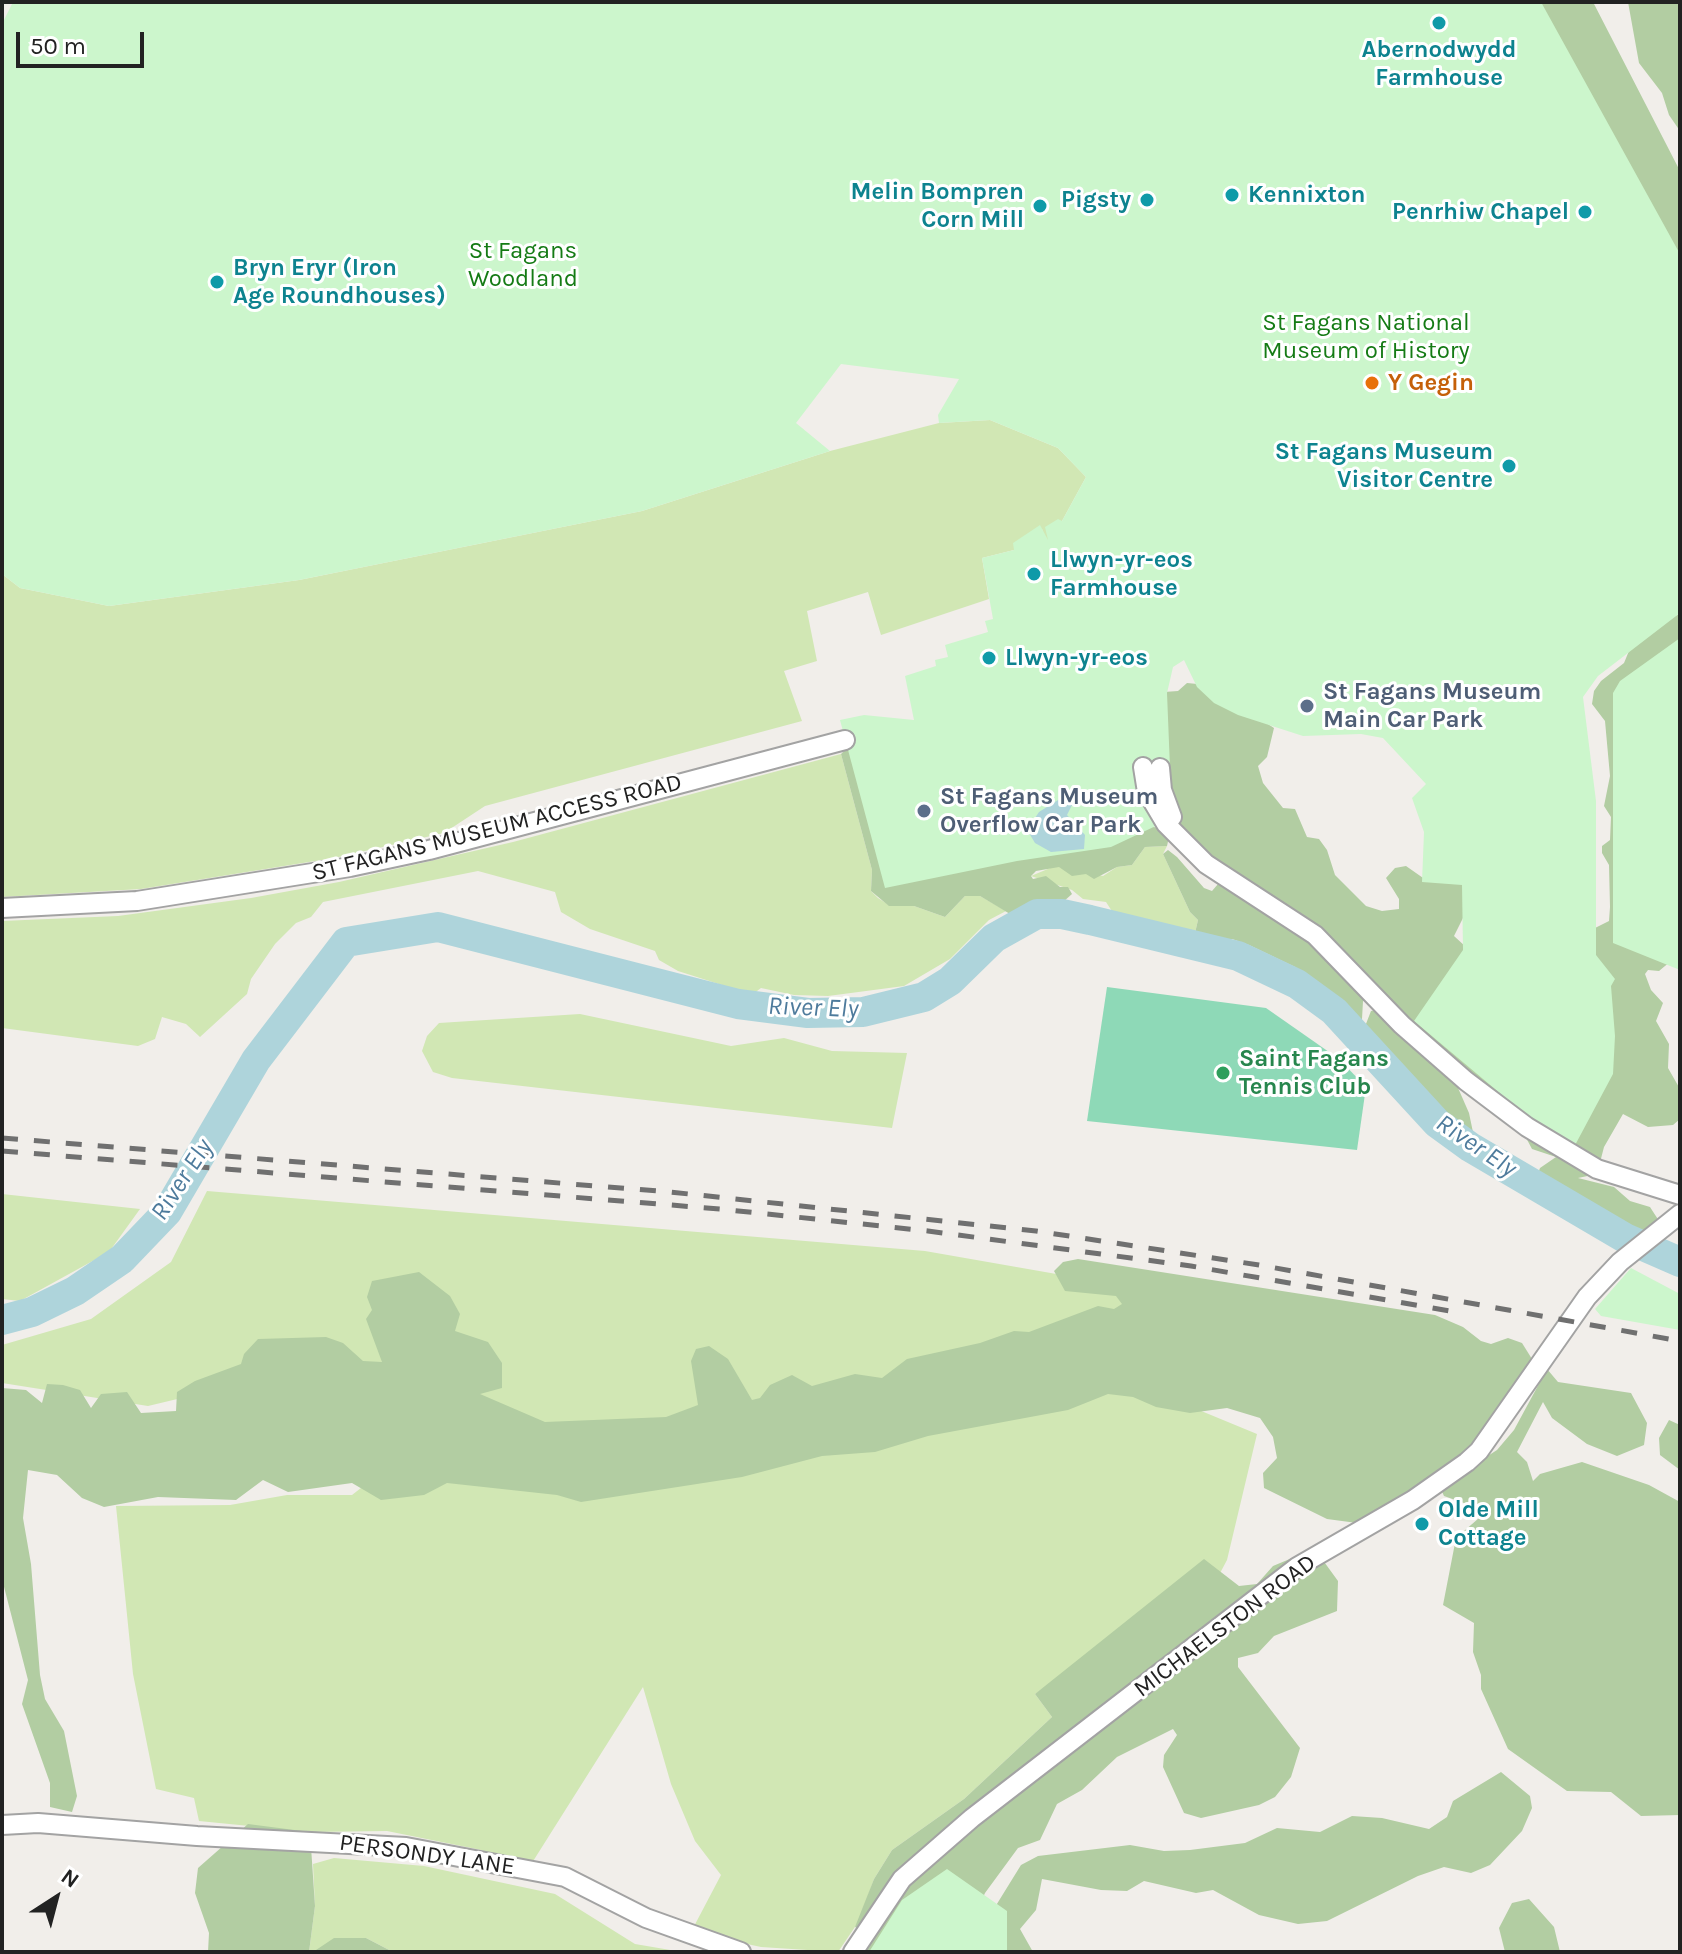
<!DOCTYPE html>
<html>
<head>
<meta charset="utf-8">
<style>
	body { margin:0 }
	#map { position:relative; width:1682px; height:1954px; overflow:hidden; background:#f1eeea; font-family:Karla,sans-serif }
	canvas { display:block }
	.frame { position:absolute; inset:0; border:4px solid #222; pointer-events:none }
	.north { position:absolute; left:16px; top:1858px; width:80px; height:80px; -webkit-text-stroke:6px #fff; paint-order:stroke; rotate:36deg; font-size:22px; font-weight:700; line-height:32px; text-align:center; color:#222 }
	.north::after { content:''; display:block; margin:auto; width:28px; height:36px; background:#222; clip-path:polygon(50% 0,100% 100%,50% 72%,0 100%) }
	.scale { position:absolute; left:16px; top:32px; width:128px; height:36px; box-sizing:border-box; border:4px solid #222; border-top:0; padding-left:10px; font-size:24px; line-height:28px; white-space:nowrap; color:#222; -webkit-text-stroke:6px #fff; paint-order:stroke }
</style>
</head>
<body>
<div id="map">
<canvas width="1682" height="1954"></canvas>
<div class="frame"></div>
<div class="north">N</div>
<div class="scale">50 m</div>
</div>
<script>
const g = document.querySelector('canvas').getContext('2d');
g.lineJoin = 'round';
function fillPath(path, color) {
  g.fillStyle = color;
  g.fill(path, 'evenodd');
}
function toPath(rows) {
  const path = new Path2D();
  for (const r of rows) {
    path.moveTo(r[0], r[1]);
    for (let i = 2; i < r.length; i += 2) path.lineTo(r[i], r[i + 1]);
  }
  return path;
}
function trace(path, color, width, dash) {
  g.strokeStyle = color;
  g.lineWidth = width;
  g.lineCap = dash ? 'butt' : 'round';
  g.setLineDash(dash || []);
  g.stroke(path);
}
function drawText(font, color, halo, rows, align = 'center') {
  g.font = font + ' Karla,sans-serif';
  g.lineWidth = 6;
  g.setLineDash([]);
  g.textBaseline = 'middle';
  g.strokeStyle = halo;
  g.fillStyle = color;
  for (const [text, x, y, turn = 0] of rows) {
    g.save();
    g.translate(x, y);
    g.rotate((+turn || 0) * Math.PI / 180);
    g.textAlign = isNaN(turn) ? turn : align;
    if (halo) g.strokeText(text, 0, 0);
    g.fillText(text, 0, 0);
    g.restore();
  }
}
fillPath(toPath([
	[990,420,1058,448,1086,477,1062,521,1048,540,1045,541,1042,529,1014,550,982,558,989,599,881,635,868,592,807,611,817,661,784,671,802,721,485,806,444,833,334,858,141,889,2,897,2,574,20,588,109,606,299,580,642,511,830,451,939,423],
	[841,754,872,870,871,891,878,898,889,905,914,906,945,917,965,896,980,896,1006,911,989,920,950,959,904,986,828,996,794,995,761,988,753,994,725,986,678,971,659,960,655,951,590,929,561,912,555,892,478,871,323,902,311,917,296,923,275,944,251,979,247,994,200,1037,186,1024,162,1017,155,1039,138,1046,2,1028,2,921,118,916,251,898,339,882,513,842],
	[1167,846,1163,854,1190,912,1198,920,1195,933,1148,931,1142,923,1119,922,1106,902,1083,899,1072,890,1031,876,1055,866,1103,876,1117,867,1132,865,1145,847],
	[580,1014,731,1046,784,1038,832,1051,907,1053,892,1128,452,1078,433,1072,422,1051,427,1036,439,1023],
	[207,1191,925,1251,1262,1310,588,1449,324,1364,148,1406,2,1383,2,1345,91,1319,171,1262],
	[2,1194,140,1209,109,1252,20,1301,2,1299],
	[1114,1375,1257,1434,1227,1560,1219,1575,1035,1694,1052,1717,964,1799,892,1850,874,1879,859,1921,838,1952,761,1947,691,1932,721,1875,695,1841,671,1784,643,1687,530,1866,481,1850,387,1831,310,1832,199,1821,194,1798,156,1789,133,1674,116,1506,230,1505,287,1495,352,1495,389,1466],
	[334,1858,424,1866,555,1894,635,1944,682,1952,393,1952,366,1938,309,1952,315,1906,313,1864]
]), '#d1e7b4');
fillPath(toPath([
	[1483,2,1593,2,1680,171,1680,422],
	[1628,2,1680,2,1680,131,1669,115,1662,93,1639,63],
	[1680,614,1671,961,1659,971,1648,970,1645,974,1651,990,1663,1003,1656,1021,1669,1044,1668,1068,1680,1089,1680,1119,1673,1125,1648,1127,1623,1114,1604,1147,1597,1174,1578,1178,1614,1187,1630,1201,1650,1207,1661,1224,1643,1234,1600,1221,1572,1195,1546,1190,1539,1185,1537,1176,1540,1168,1556,1157,1532,1149,1523,1132,1455,1081,1469,1113,1474,1137,1465,1142,1454,1138,1423,1119,1408,1104,1407,1082,1403,1078,1390,1082,1378,1070,1381,1042,1364,1029,1371,1011,1376,1010,1373,1002,1363,1001,1362,1019,1354,1024,1336,1018,1339,999,1312,1001,1302,994,1295,967,1249,945,1232,939,1221,940,1222,947,1205,956,1193,942,1198,920,1190,912,1163,854,1168,850,1177,857,1204,888,1212,891,1218,884,1219,871,1177,824,1151,755,1164,692,1178,691,1187,683,1208,685,1274,728,1267,757,1258,766,1263,783,1283,808,1295,809,1307,837,1319,839,1327,850,1335,875,1366,906,1382,911,1399,909,1399,899,1386,878,1395,868,1406,866,1426,880,1464,880,1465,914,1454,936,1466,947,1589,931,1609,921,1610,907,1609,865,1602,853,1602,846,1610,840,1611,817,1604,806,1610,776,1605,721,1592,704,1594,691,1601,681,1624,663,1631,646,1666,619],
	[847,748,1144,826,1162,828,1169,837,1167,846,1145,847,1132,865,1117,867,1094,879,1086,874,1072,876,1059,867,1036,871,1031,876,1033,879,1046,876,1060,887,1068,887,1072,894,1063,902,1054,900,1044,905,1032,902,1030,914,1010,914,980,896,965,896,945,917,914,906,889,906,871,891,872,870,841,754],
	[1078,1259,1435,1315,1463,1327,1481,1341,1491,1344,1508,1338,1522,1343,1532,1359,1529,1371,1505,1401,1507,1427,1494,1447,1475,1464,1357,1523,1327,1519,1264,1488,1263,1473,1277,1458,1273,1437,1260,1418,1227,1408,1190,1413,1156,1407,1133,1397,1108,1394,1068,1410,928,1436,875,1452,822,1456,742,1477,581,1502,557,1495,447,1483,424,1495,381,1500,352,1483,288,1492,263,1480,236,1500,158,1497,104,1507,82,1498,57,1475,28,1470,23,1518,31,1564,40,1675,45,1699,64,1731,77,1796,72,1812,50,1807,50,1783,22,1704,28,1680,2,1579,2,1388,26,1390,42,1403,47,1384,63,1385,80,1390,91,1408,101,1394,127,1392,141,1413,176,1411,177,1392,195,1381,241,1364,244,1354,258,1339,326,1337,343,1343,363,1361,382,1362,366,1319,372,1310,367,1297,372,1281,419,1272,450,1296,460,1314,455,1331,488,1342,502,1363,502,1388,480,1394,545,1422,666,1417,698,1405,691,1361,696,1349,709,1346,728,1359,752,1400,760,1398,770,1385,792,1375,812,1386,855,1374,882,1378,907,1359,980,1343,1014,1331,1029,1332,1098,1306,1114,1309,1122,1304,1116,1296,1065,1291,1054,1271,1063,1262],
	[1547,1369,1558,1382,1631,1393,1647,1423,1644,1445,1617,1456,1587,1444,1552,1418,1543,1402,1517,1452,1527,1462,1533,1481,1540,1474,1582,1462,1649,1485,1680,1502,1680,1815,1641,1816,1611,1792,1567,1791,1508,1749,1481,1689,1481,1675,1473,1652,1474,1623,1443,1605,1456,1538,1479,1518,1478,1508,1444,1496,1440,1487,1497,1450,1514,1430],
	[1669,1420,1680,1425,1680,1470,1660,1455,1659,1438],
	[1304,1553,1322,1559,1338,1581,1337,1611,1274,1636,1258,1653,1238,1658,1238,1667,1300,1748,1291,1777,1275,1797,1259,1805,1201,1818,1184,1813,1163,1767,1164,1755,1177,1735,1173,1729,1117,1757,1082,1790,1057,1804,1040,1840,1018,1848,985,1893,976,1913,883,1952,858,1952,859,1929,855,1927,874,1879,892,1850,964,1799,1052,1717,1035,1694,1204,1559,1239,1586,1257,1584,1273,1566],
	[1501,1772,1530,1796,1532,1808,1522,1831,1490,1865,1471,1873,1444,1867,1418,1876,1327,1921,1298,1924,1259,1915,1213,1890,1196,1893,1144,1881,1127,1891,1101,1890,1042,1879,1036,1910,1020,1929,1033,1952,983,1952,987,1920,1021,1865,1038,1856,1130,1845,1164,1851,1190,1850,1245,1843,1277,1828,1320,1832,1352,1816,1382,1818,1429,1829,1447,1817,1453,1801],
	[248,1824,310,1832,315,1906,309,1952,208,1952,209,1933,195,1893,198,1868],
	[1529,1899,1554,1927,1560,1952,1505,1952,1499,1928,1512,1903],
	[334,1938,366,1938,393,1952,313,1952]
]), '#b2cda2');
fillPath(toPath([
	[13,2,1541,2,1680,254,1680,613,1598,676,1583,697,1596,801,1596,955,1615,979,1611,986,1615,1036,1613,1074,1573,1149,1508,1100,1414,1021,1463,950,1462,885,1422,882,1424,832,1412,798,1426,784,1383,738,1361,734,1303,736,1238,715,1214,703,1197,687,1184,660,1173,667,1167,693,1170,768,1143,767,1160,824,1111,847,1017,861,885,888,840,720,864,715,914,720,905,676,936,666,935,660,948,657,945,645,988,632,985,621,993,619,982,558,1014,550,1013,543,1040,525,1048,540,1045,527,1058,519,1062,521,1086,477,1058,448,990,420,939,423,938,415,959,379,841,364,796,423,830,451,642,511,299,580,109,606,20,588,2,574,2,24],
	[1680,638,1680,970,1613,943,1613,693,1620,681],
	[1631,1268,1680,1294,1680,1330,1601,1316,1595,1309],
	[947,1869,1007,1911,1007,1952,869,1952,902,1900]
]), '#ccf6cc');
fillPath(toPath([
	[1107,987,1266,1008,1339,1059,1366,1087,1357,1150,1087,1121]
]), '#8ed9b7');
fillPath(toPath([
	[1074,790,1078,793,1067,815,1085,835,1084,849,1051,852,1035,843,1029,833,1031,824,1039,812]
]), '#aed4db');
trace(toPath([
	[2,1320,32,1312,75,1291,122,1259,167,1212,256,1060,346,942,438,927,738,1004,808,1013,863,1012,924,997,950,981,994,938,1037,914,1062,914,1090,920,1238,956,1297,984,1334,1011,1437,1123,1470,1147,1625,1238,1680,1262]
]), '#aed4db', 30);
const minor = toPath([
	[1143,767,1147,792,1166,824,1206,864,1315,935,1402,1025,1466,1081,1527,1127,1597,1169,1680,1195],
	[1160,768,1162,790,1172,817],
	[2,908,137,901,350,867,429,850,845,740],
	[2,1825,38,1823,197,1836,406,1847,565,1877,646,1918,741,1952],
	[853,1952,902,1879,972,1818,1297,1567,1413,1500,1467,1462,1479,1451,1587,1297,1620,1262,1680,1214]
]);
trace(minor, '#a3a3a3', 22);
trace(minor, '#fff', 18);
trace(toPath([
	[2,1138,670,1192,1036,1231,1259,1265,1680,1341],
	[2,1151,720,1209,928,1231,1191,1266,1456,1312]
]), '#707070', 5, [16, 16]);
for (const [x, y, r, color] of [
	[1439,23,8,"#0f9aa8"],
	[1232,195,8,"#0f9aa8"],
	[1147,200,8,"#0f9aa8"],
	[1040,206,8,"#0f9aa8"],
	[1585,212,8,"#0f9aa8"],
	[217,282,8,"#0f9aa8"],
	[1372,383,8,"#e8710a"],
	[1509,466,8,"#0f9aa8"],
	[1034,574,8,"#0f9aa8"],
	[989,658,8,"#0f9aa8"],
	[1307,706,8,"#5c6f8a"],
	[924,811,8,"#5c6f8a"],
	[1223,1073,8,"#2e9e5b"],
	[1422,1524,8,"#0f9aa8"]
]) {
  const dot = new Path2D();
  dot.arc(x, y, r, 0, 2 * Math.PI);
  g.fillStyle = color;
  g.fill(dot);
  trace(dot, '#fff', 3);
}
drawText('bold 24px', '#0d838f', '#fff', [
	["Abernodwydd",1439,50,"center"],
	["Farmhouse",1439,78,"center"],
	["Melin Bompren",1024,192,"right"],
	["Corn Mill",1024,220,"right"],
	["Kennixton",1248,195],
	["Pigsty",1131,200,"right"],
	["Penrhiw Chapel",1569,212,"right"],
	["Bryn Eryr (Iron",233,268],
	["Age Roundhouses)",233,296],
	["St Fagans Museum",1493,452,"right"],
	["Visitor Centre",1493,480,"right"],
	["Llwyn-yr-eos",1050,560],
	["Farmhouse",1050,588],
	["Llwyn-yr-eos",1005,658],
	["Olde Mill",1438,1510],
	["Cottage",1438,1538]
], 'left');
drawText('24px', '#157b15', '#fff', [
	["St Fagans",523,251],
	["Woodland",523,279],
	["St Fagans National",1366,323],
	["Museum of History",1366,351]
]);
drawText('bold 24px', '#c56008', '#fff', [
	["Y Gegin",1388,383]
], 'left');
drawText('bold 24px', '#4e5e75', '#fff', [
	["St Fagans Museum",1323,692],
	["Main Car Park",1323,720],
	["St Fagans Museum",940,797],
	["Overflow Car Park",940,825]
], 'left');
drawText('24px', '#222', '#fff', [
	["ST FAGANS MUSEUM ACCESS ROAD",497,828,-14],
	["MICHAELSTON ROAD",1225,1626,-37],
	["PERSONDY LANE",427,1855,8]
]);
drawText('bold 24px', '#27864d', '#fff', [
	["Saint Fagans",1239,1059],
	["Tennis Club",1239,1087]
], 'left');
drawText('italic 26px', '#4e7b9c', '#fff', [
	["River Ely",813,1008,2],
	["River Ely",1476,1146,34],
	["River Ely",182,1180,-57]
]);
</script>
</body>
</html>
